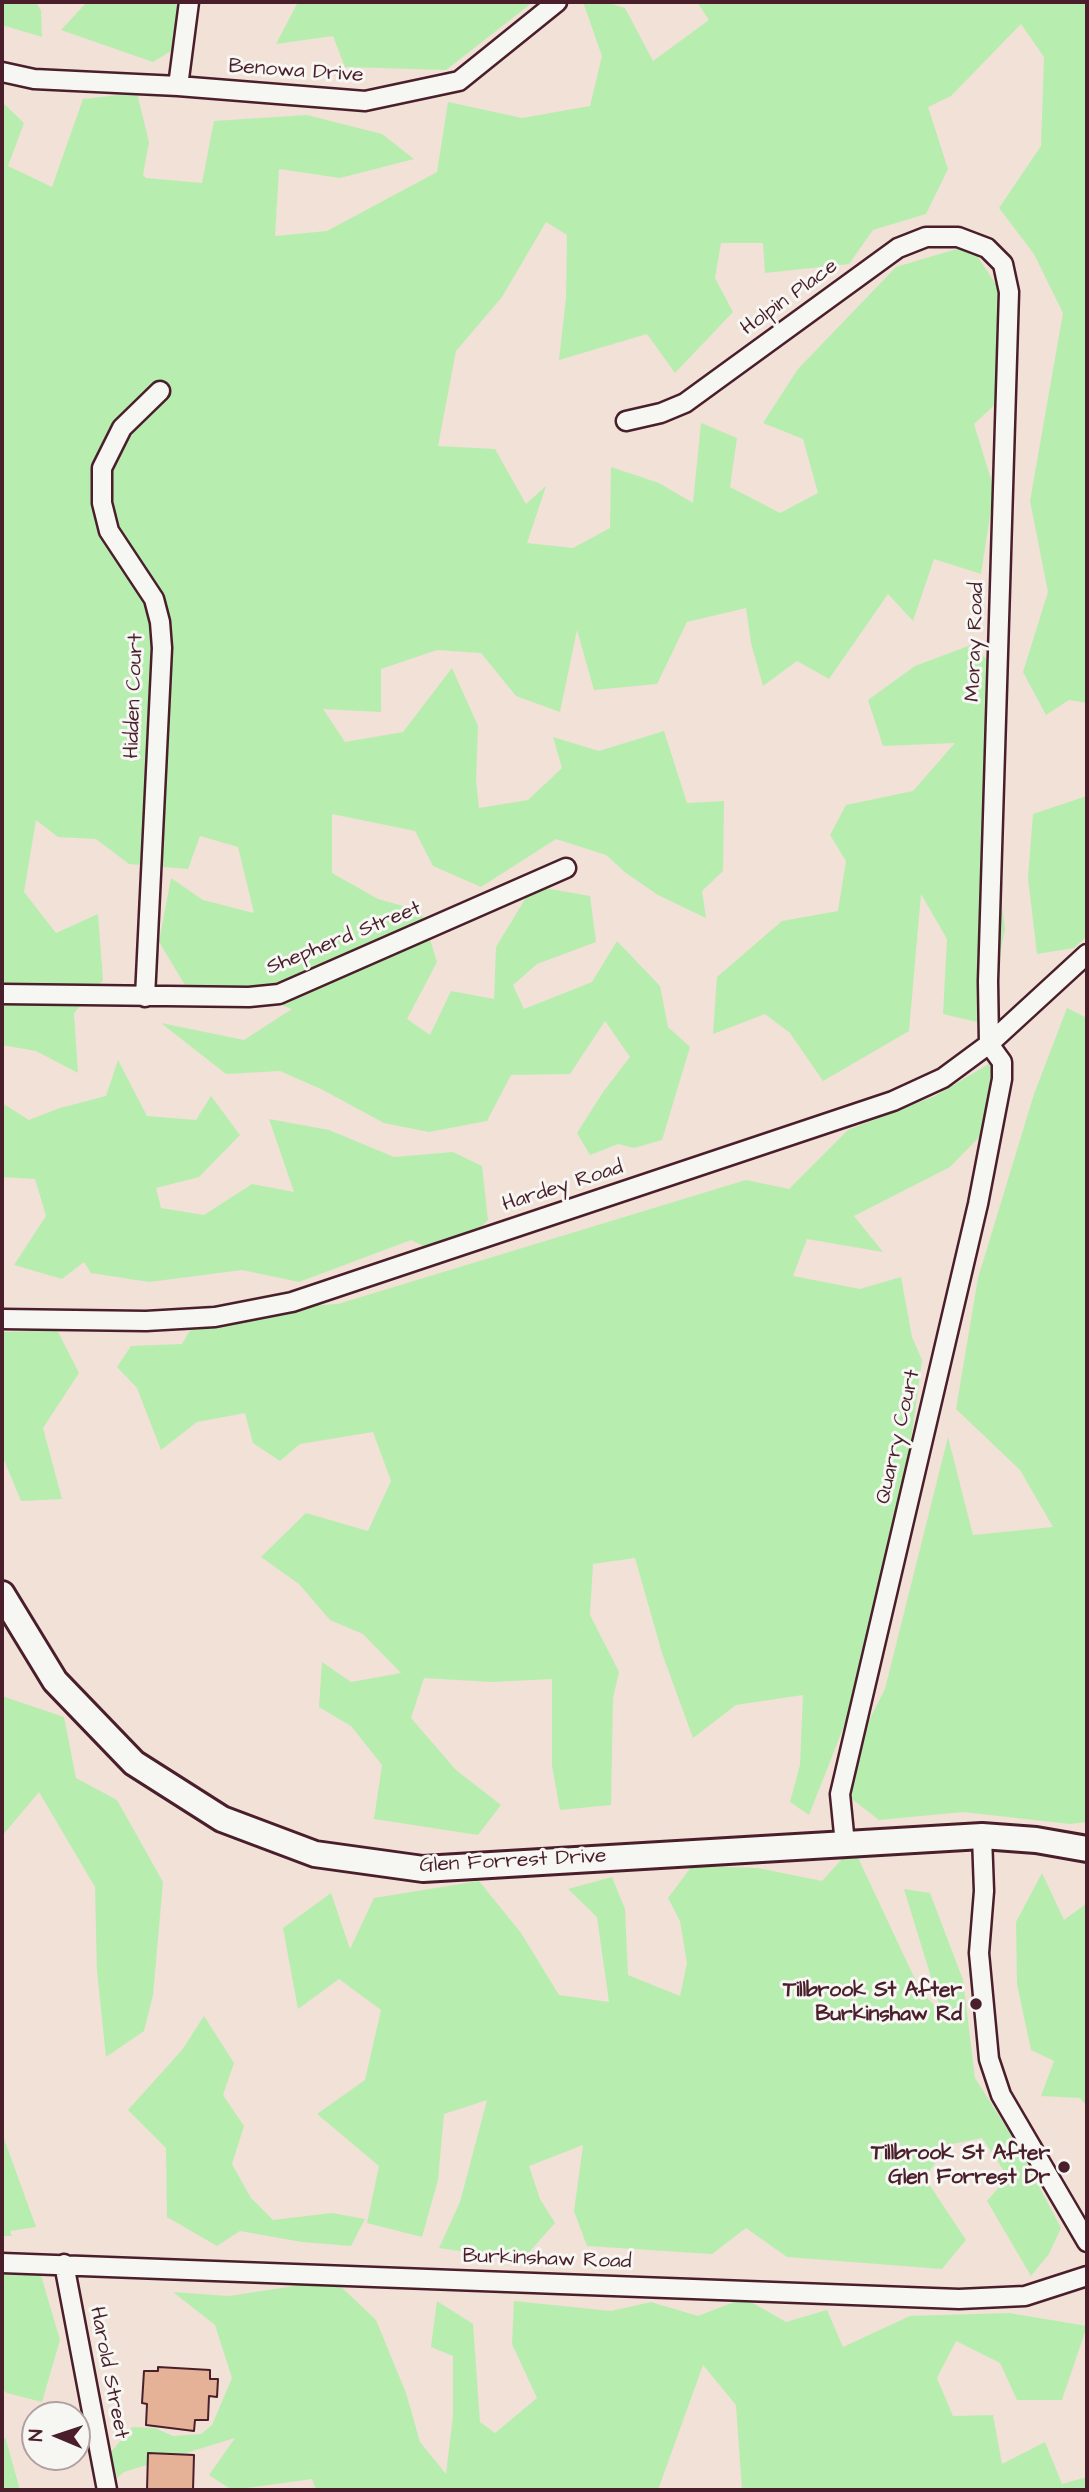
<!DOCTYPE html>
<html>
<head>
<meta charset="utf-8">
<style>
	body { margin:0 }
	#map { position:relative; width:1089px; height:2492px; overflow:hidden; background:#f1e1d7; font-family:"Architects Daughter",sans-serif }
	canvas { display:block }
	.frame { position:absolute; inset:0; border:4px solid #4a1f2b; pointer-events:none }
	.north { position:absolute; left:21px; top:2401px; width:70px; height:70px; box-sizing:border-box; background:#f6f6f2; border:2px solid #b1a0a2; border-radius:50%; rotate:272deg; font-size:19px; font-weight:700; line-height:28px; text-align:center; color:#4a1f2b }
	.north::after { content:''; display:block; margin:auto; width:24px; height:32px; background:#4a1f2b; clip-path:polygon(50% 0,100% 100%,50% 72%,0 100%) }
</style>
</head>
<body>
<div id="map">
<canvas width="1089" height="2492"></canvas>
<div class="frame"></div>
<div class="north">N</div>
</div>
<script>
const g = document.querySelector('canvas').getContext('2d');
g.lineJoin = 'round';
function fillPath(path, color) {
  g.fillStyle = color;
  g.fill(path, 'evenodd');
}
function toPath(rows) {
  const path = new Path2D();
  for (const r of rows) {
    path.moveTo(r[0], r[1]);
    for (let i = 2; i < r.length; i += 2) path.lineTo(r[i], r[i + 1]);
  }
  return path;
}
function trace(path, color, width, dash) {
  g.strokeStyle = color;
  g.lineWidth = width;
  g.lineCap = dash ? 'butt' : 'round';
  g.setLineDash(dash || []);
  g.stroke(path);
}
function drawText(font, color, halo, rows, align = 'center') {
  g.font = font + ' "Architects Daughter",sans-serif';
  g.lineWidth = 6;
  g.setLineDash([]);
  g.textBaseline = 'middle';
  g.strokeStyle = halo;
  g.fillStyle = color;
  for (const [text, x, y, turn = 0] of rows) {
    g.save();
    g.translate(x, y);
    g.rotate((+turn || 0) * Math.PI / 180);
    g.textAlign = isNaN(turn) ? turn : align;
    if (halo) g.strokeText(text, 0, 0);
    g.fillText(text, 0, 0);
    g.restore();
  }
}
fillPath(toPath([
	[2,2,35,2,41,10,42,37,2,25],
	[87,2,178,2,178,13,184,43,153,62,61,30],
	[298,2,533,2,446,70,345,67,333,36,276,44],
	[583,2,605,2,625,8,653,61,709,20,697,2,1087,2,1087,703,1069,700,1046,715,1023,672,1048,592,1030,501,1063,313,1034,254,999,208,1041,146,1044,57,1021,24,951,96,928,107,948,169,926,214,873,230,849,264,765,273,763,243,721,243,715,278,733,312,675,373,647,334,559,360,566,298,567,235,546,222,502,297,456,351,438,446,495,449,526,504,546,486,527,543,573,548,610,528,611,467,659,483,693,503,701,423,737,438,730,487,780,513,818,493,803,439,763,423,798,369,896,267,970,245,1001,292,1003,397,974,424,994,489,981,574,934,559,913,621,888,594,829,679,797,661,763,686,751,643,746,608,687,622,657,684,594,690,577,630,560,712,516,696,481,653,437,650,381,669,381,712,323,709,345,742,403,732,452,668,478,726,476,780,479,808,528,800,562,768,553,737,599,751,664,731,687,803,724,801,723,871,702,891,706,918,658,895,626,873,606,855,556,839,481,887,433,866,415,831,332,814,332,873,378,899,421,911,437,962,407,1019,430,1035,451,991,494,999,496,947,533,886,590,896,596,942,537,964,513,985,524,1009,592,982,617,941,660,986,668,1027,690,1047,662,1140,634,1148,618,1144,590,1155,577,1133,603,1092,630,1057,605,1021,570,1074,511,1075,487,1121,429,1132,384,1123,321,1089,280,1071,226,1074,161,1023,244,1040,292,1009,251,994,194,1000,159,942,171,878,203,900,254,913,238,847,200,836,188,869,129,864,96,839,58,837,36,820,24,892,56,933,98,914,103,980,74,1013,78,1073,36,1051,2,1045,2,102,24,123,8,166,52,187,83,99,137,93,149,142,143,175,146,178,202,183,214,121,307,115,382,134,414,159,340,178,279,169,275,236,327,231,437,172,448,102,522,118,590,106,602,56],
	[971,645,1004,675,998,876,1005,929,990,1003,977,1022,943,1014,947,939,921,894,909,1031,823,1081,790,1033,765,1014,713,1034,717,977,782,921,838,911,846,861,830,835,846,805,913,791,955,743,883,746,868,700,915,666],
	[1087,796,1087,936,1074,948,1037,954,1028,878,1033,814],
	[1067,1008,1087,1018,1087,1822,1070,1824,963,1812,879,1820,843,1792,842,1774,885,1689,948,1437,973,1535,1053,1527,1020,1470,956,1409,978,1278,1034,1094],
	[118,1060,147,1116,196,1120,211,1096,240,1135,199,1177,156,1188,161,1208,204,1215,252,1184,294,1192,269,1119,329,1130,394,1157,453,1152,482,1166,488,1220,451,1259,411,1240,299,1282,242,1270,149,1282,91,1273,84,1262,62,1279,14,1265,46,1216,35,1179,2,1177,2,1103,29,1120,60,1108,106,1096],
	[992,1062,993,1123,950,1167,854,1216,883,1252,807,1239,793,1276,860,1289,901,1277,912,1337,922,1360,901,1513,853,1703,809,1815,790,1802,800,1765,803,1695,736,1705,693,1738,662,1653,635,1558,593,1564,590,1615,619,1672,613,1698,611,1805,560,1810,552,1766,552,1679,492,1682,424,1678,411,1718,456,1770,501,1805,478,1835,374,1819,382,1765,351,1726,319,1707,322,1662,351,1682,401,1673,363,1634,330,1620,299,1584,261,1557,306,1513,368,1531,391,1481,373,1432,300,1444,280,1461,253,1443,245,1413,197,1422,161,1450,137,1388,117,1367,131,1346,182,1344,200,1313,338,1304,746,1180,789,1189,848,1130,935,1096],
	[57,1330,79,1373,43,1428,62,1499,21,1501,2,1455,2,1332],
	[2,1696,64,1717,76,1778,117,1800,163,1882,153,1995,144,2031,106,2057,97,1971,95,1887,39,1792,2,1836],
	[853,1847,921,1992,942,2013,904,1889,930,1893,963,1980,975,2078,1015,2141,1061,2228,1049,2254,1031,2276,987,2201,1008,2177,982,2138,947,2145,925,2178,966,2240,942,2269,787,2257,746,2228,712,2254,587,2246,574,2211,583,2145,529,2166,540,2199,555,2223,522,2260,439,2248,460,2202,487,2100,444,2114,438,2180,422,2237,367,2223,379,2166,317,2114,365,2080,381,2010,339,1979,298,2009,283,1928,331,1893,350,1949,374,1898,479,1881,521,1933,559,1995,609,2002,597,1917,568,1889,612,1877,625,1909,628,1975,680,1996,687,1963,680,1921,668,1898,692,1866,758,1868,822,1881],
	[1042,1873,1064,1920,1087,1903,1087,2106,1080,2098,1041,2096,1054,2061,1031,2050,1017,1984,1016,1922],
	[204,2016,234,2063,223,2095,244,2126,232,2164,251,2198,273,2220,332,2213,365,2219,351,2246,302,2242,240,2231,217,2246,167,2217,166,2148,128,2110,182,2050],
	[2,2133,36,2227,10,2231,12,2236,2,2236],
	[38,2265,60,2340,42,2402,7,2393,2,2389,2,2272],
	[334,2280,376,2320,406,2393,420,2442,446,2474,453,2416,453,2356,431,2347,437,2301,473,2324,480,2422,495,2433,537,2398,512,2344,514,2301,611,2311,651,2302,698,2316,744,2298,786,2322,827,2310,843,2347,910,2316,1009,2313,1087,2326,1062,2400,1017,2400,1000,2363,956,2341,937,2378,953,2416,993,2415,1002,2464,1045,2442,1062,2484,1087,2477,1087,2490,742,2490,736,2405,703,2365,658,2490,316,2490,312,2479,232,2490,209,2475,235,2438,124,2472,117,2478,111,2452,132,2427,155,2428,173,2436,201,2434,212,2425,232,2378,215,2325,173,2292,229,2296],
	[2,2435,6,2440,20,2490,2,2490]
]), '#b7eeb0');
const building = toPath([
	[158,2367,210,2370,210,2379,218,2379,217,2397,209,2396,208,2420,195,2420,194,2431,146,2425,147,2404,142,2403,144,2371,158,2371,158,2367],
	[148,2453,194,2455,193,2490,147,2490,148,2453]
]);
fillPath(building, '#e5b197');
trace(building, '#4a1f2b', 2);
const street = toPath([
	[2,72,34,79,178,86,365,101,459,81,557,2],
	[178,86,189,2],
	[626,421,661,413,685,403,898,248,926,237,958,237,987,248,1003,264,1009,292,988,981,989,1044,1002,1062,1002,1079,978,1204,840,1794,845,1844],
	[2,994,249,997,279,994,566,868],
	[145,997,162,648,160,622,154,599,109,531,102,503,102,468,122,428,160,391],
	[2,1319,146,1321,215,1317,292,1302,893,1101,943,1078,989,1044,1087,954],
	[982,1836,984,1891,979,1953,989,2059,1001,2095,1087,2242],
	[2,2263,959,2299,1025,2296,1087,2276],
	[64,2264,107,2490]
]);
const secondary = toPath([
	[2,1594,55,1681,134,1763,222,1819,315,1854,423,1869,982,1836,1036,1840,1087,1849]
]);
trace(street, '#4a1f2b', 23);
trace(secondary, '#4a1f2b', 30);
trace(street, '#f6f6f2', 18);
trace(secondary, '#f6f6f2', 24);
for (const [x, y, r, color] of [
	[976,2004,7,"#4a1f2b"],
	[1064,2167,7,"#4a1f2b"]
]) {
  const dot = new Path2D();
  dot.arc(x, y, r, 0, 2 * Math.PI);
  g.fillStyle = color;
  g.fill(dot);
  trace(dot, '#f6f6f2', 2.5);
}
drawText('21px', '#4a1f2b', '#f6f6f2', [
	["Benowa Drive",296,72,4],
	["Holpin Place",790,298,-36],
	["Moray Road",976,642,-88],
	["Hidden Court",135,696,-88],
	["Shepherd Street",344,939,-22],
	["Hardey Road",563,1187,-18],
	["Quarry Court",899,1437,-77],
	["Glen Forrest Drive",513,1862,-3],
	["Burkinshaw Road",547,2260,2],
	["Harold Street",108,2373,79]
]);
drawText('bold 21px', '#4a1f2b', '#f6f6f2', [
	["Tillbrook St After",962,1992],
	["Burkinshaw Rd",962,2016],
	["Tillbrook St After",1050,2155],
	["Glen Forrest Dr",1050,2179]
], 'right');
</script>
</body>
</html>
